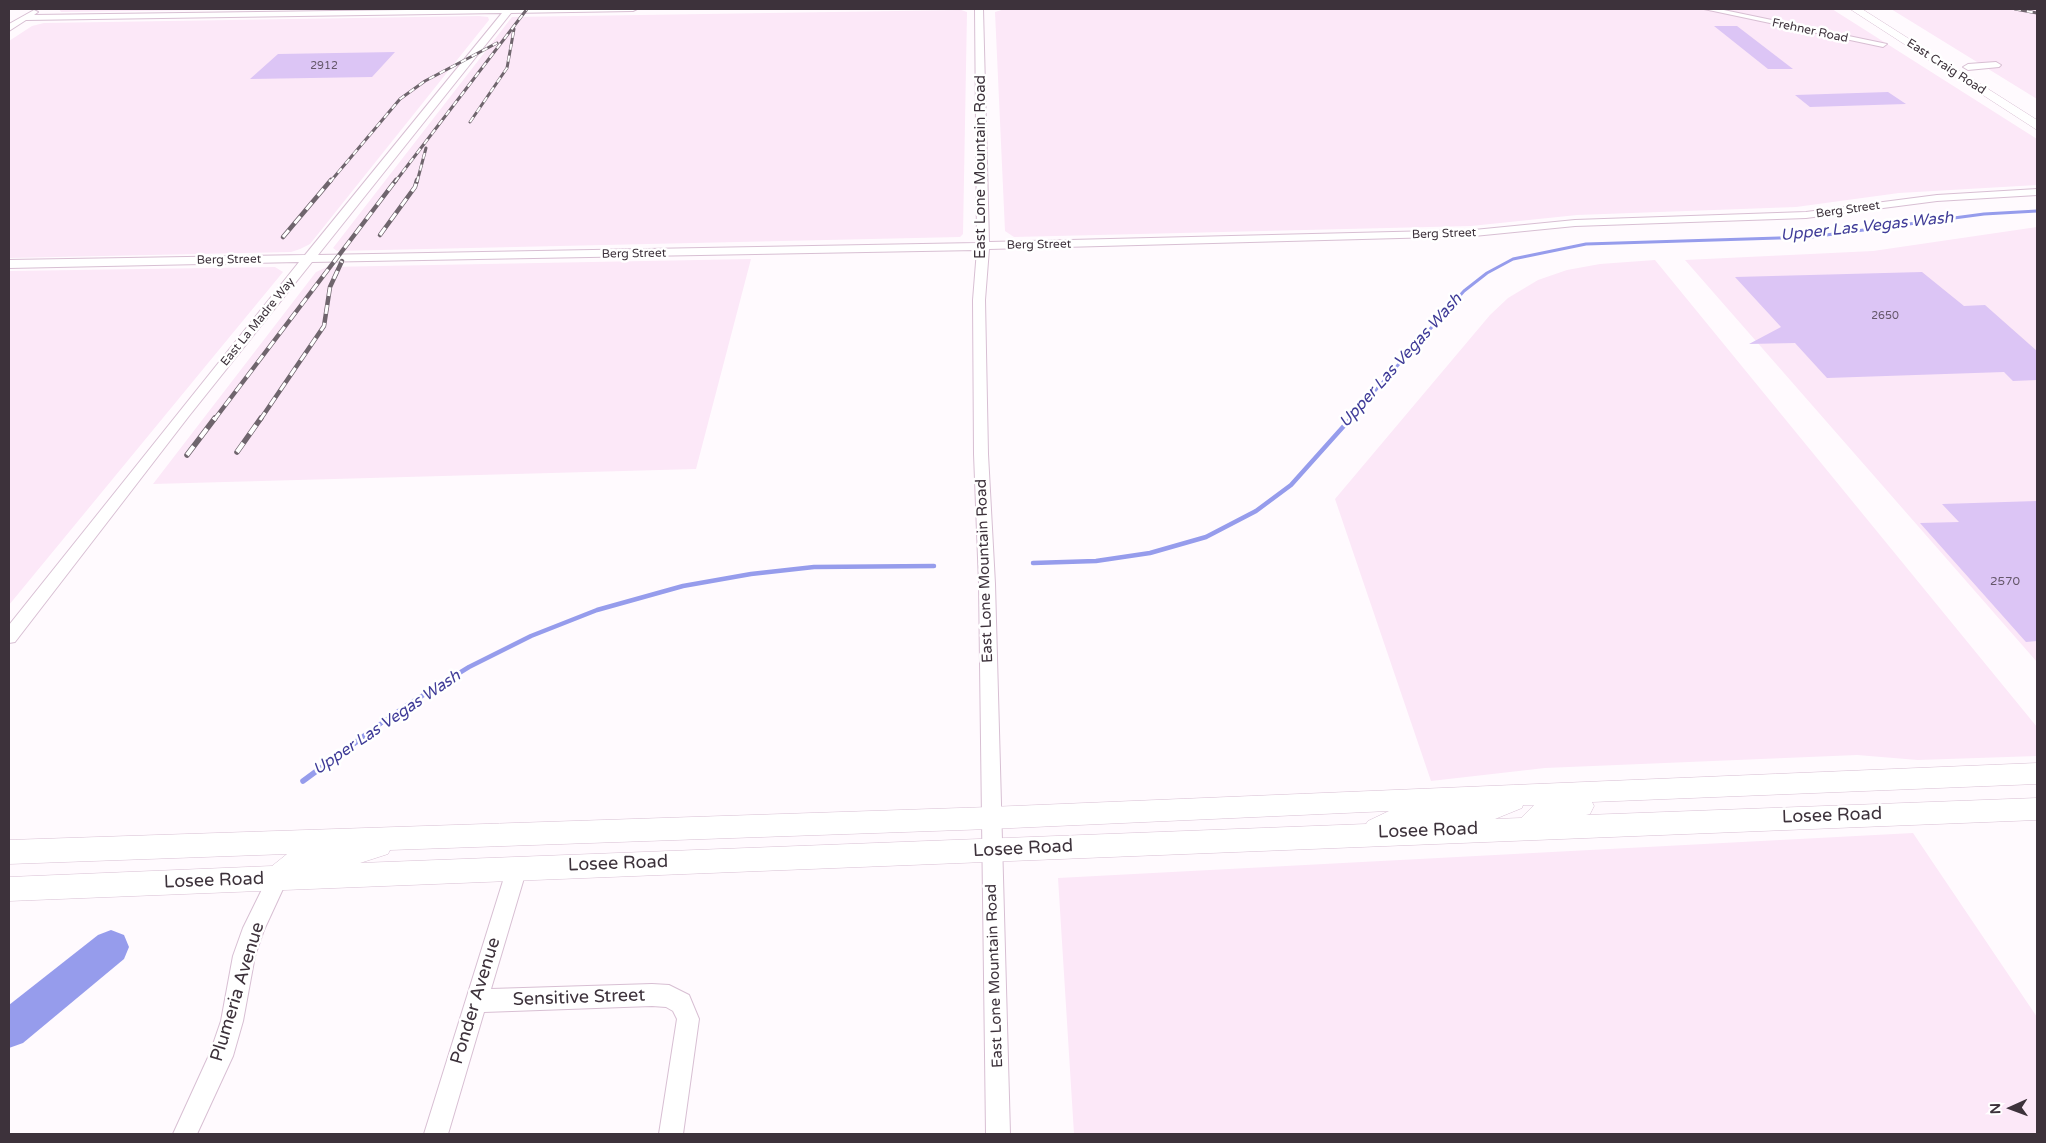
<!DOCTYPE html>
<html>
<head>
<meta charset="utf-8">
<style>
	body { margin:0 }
	#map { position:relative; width:2046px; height:1143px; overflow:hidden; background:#fffafe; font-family:"Varela Round",sans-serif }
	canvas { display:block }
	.frame { position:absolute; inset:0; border:10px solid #3d323b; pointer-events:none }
	.north { position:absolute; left:1986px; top:1083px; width:50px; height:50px; -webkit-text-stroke:4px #fff; paint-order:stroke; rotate:268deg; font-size:14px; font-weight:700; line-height:20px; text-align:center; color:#3d323b }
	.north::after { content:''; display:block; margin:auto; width:18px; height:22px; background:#3d323b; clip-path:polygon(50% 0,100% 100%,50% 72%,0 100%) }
</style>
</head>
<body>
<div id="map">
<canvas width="2046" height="1143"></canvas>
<div class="frame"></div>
<div class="north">N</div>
</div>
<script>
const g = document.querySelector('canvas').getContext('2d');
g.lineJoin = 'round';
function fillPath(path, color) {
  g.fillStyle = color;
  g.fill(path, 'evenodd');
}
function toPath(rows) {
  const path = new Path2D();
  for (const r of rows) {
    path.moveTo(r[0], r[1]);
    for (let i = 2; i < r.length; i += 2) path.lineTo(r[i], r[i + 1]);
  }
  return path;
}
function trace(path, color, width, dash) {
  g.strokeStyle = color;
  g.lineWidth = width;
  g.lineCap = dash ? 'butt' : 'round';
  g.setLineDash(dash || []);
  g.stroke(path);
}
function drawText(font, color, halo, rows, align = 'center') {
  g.font = font + ' "Varela Round",sans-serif';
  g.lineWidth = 5;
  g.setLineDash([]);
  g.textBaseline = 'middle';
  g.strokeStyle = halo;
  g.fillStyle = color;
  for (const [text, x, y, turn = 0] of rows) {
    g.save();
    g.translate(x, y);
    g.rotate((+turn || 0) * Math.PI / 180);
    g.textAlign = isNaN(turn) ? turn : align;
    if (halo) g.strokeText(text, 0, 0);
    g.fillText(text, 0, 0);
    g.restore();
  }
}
fillPath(toPath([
	[59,9,283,9,61,12],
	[1005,9,1832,9,2037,139,2037,185,1899,193,1796,207,1577,215,1471,226,1014,237,1005,231,995,12],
	[1891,9,2037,9,2037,99],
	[961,10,967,12,963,234,960,237,337,251,333,248,512,17],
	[479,16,488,17,489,20,310,244,300,249,291,252,9,258,9,41,32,26,44,23],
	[2037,227,2037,662,1685,260,1873,251],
	[751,259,696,469,153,484,316,272,327,267],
	[1655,260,2037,727,2037,756,1918,760,1857,755,1545,768,1431,781,1335,499,1490,315,1508,298,1538,280,1567,270,1600,264],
	[275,267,283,272,9,605,9,271],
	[1913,833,2037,1017,2037,1134,1074,1134,1058,878]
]), '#fce8f8');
trace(toPath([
	[1349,420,1464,291,1487,273,1513,259,1586,244,1811,237,1984,214,2037,211]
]), '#969cec', 3);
trace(toPath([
	[1033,563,1096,561,1150,553,1206,537,1256,511,1291,485,1351,418],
	[369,732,404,707,469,667,531,636,597,610,683,586,751,574,814,567,934,566]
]), '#969cec', 4.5);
trace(toPath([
	[303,781,371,731]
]), '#969cec', 5.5);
fillPath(toPath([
	[111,930,124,935,129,947,124,959,23,1043,9,1048,9,1005,98,935,111,930]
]), '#969cec');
fillPath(toPath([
	[1714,26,1737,26,1793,69,1768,69],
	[395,52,372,77,250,79,278,54],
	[1888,92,1906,104,1810,107,1795,95],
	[1922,272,1964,306,1985,305,2037,351,2037,380,2013,381,2004,372,1827,378,1795,343,1749,344,1781,327,1735,277],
	[2037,501,2037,641,2026,642,1920,523,1959,522,1942,504]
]), '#dcc5f5');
const minor = toPath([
	[482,9,637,9,633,11,511,13,318,255,977,243,975,9,983,9,989,242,1474,230,1575,220,1806,212,1937,195,2037,189,2037,195,1937,201,1806,218,1575,226,1474,236,989,249,985,300,988,454,995,584,1010,1134,986,1134,979,584,974,454,973,300,977,250,312,262,189,416,15,642,9,643,9,625,299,262,9,268,9,260,305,255,502,13,26,20,9,31,9,24,34,10,38,12,34,15,482,9],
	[1704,9,1719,9,1887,44,1883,47,1704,9],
	[1996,62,2001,65,1999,67,1968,70,1963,67,1968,64,1996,62],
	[517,859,524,861,527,868,491,989,652,984,669,985,689,995,699,1019,683,1134,659,1134,677,1019,673,1011,666,1007,652,1006,484,1012,448,1134,424,1134,507,868,510,861,517,859],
	[278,869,285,871,288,878,264,930,255,956,243,1021,233,1056,197,1134,173,1134,210,1053,221,1021,233,956,243,928,271,871,278,869]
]);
const major = toPath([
	[1850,9,1862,9,2037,120,2037,130,1850,9],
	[2037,763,2037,784,1592,802,1594,806,1590,814,1586,815,2037,798,2037,820,9,901,9,877,272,866,287,854,9,864,9,840,990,807,2037,763],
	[1523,805,1534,805,1521,818,1495,819,1522,808,1523,805],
	[1389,811,1368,821,1366,824,360,863,388,854,390,850,990,829,1389,811]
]);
trace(minor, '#d8bfd3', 2);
trace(major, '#d8bfd3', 1);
fillPath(minor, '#fff');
fillPath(major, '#fff');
const railFar2 = toPath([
	[2015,9,2037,13],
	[470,122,507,68,514,29],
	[330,182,400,99,425,81,497,43],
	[395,182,527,9],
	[417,182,426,148]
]);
const railFar1 = toPath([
	[380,235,415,187,417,180],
	[283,237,331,180],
	[214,420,396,180],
	[260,420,324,326,330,287,342,261]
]);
const rail = toPath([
	[237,452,261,418],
	[187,455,215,418]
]);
trace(railFar2, '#6f656d', 3);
trace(railFar1, '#6f656d', 4.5);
trace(rail, '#6f656d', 5.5);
trace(railFar2, '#fff', 2, [6]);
trace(railFar1, '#fff', 3, [9]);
trace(rail, '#fff', 4, [11]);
drawText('11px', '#65576a', null, [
	["2912",324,66],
	["2650",1885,316]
]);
drawText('12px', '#3d323b', '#fff', [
	["Frehner Road",1810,31,12],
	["East Craig Road",1946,67,33],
	["Berg Street",1848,210,-8],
	["Berg Street",1444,234,-2],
	["Berg Street",1039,245,-1],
	["Berg Street",634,254,-1],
	["Berg Street",229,260,-1],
	["East La Madre Way",258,322,-51]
]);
drawText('12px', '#65576a', null, [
	["2570",2005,582]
]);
drawText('15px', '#3d323b', '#fff', [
	["East Lone Mountain Road",981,167,-90],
	["East Lone Mountain Road",985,571,-92],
	["East Lone Mountain Road",995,976,-92]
]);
drawText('italic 16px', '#403c98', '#fff', [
	["Upper Las Vegas Wash",1867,227,-6],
	["Upper Las Vegas Wash",1401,361,-48],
	["Upper Las Vegas Wash",387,723,-34]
]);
drawText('18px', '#3d323b', '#fff', [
	["Losee Road",1832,816,-2],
	["Losee Road",1428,831,-2],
	["Losee Road",1023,849,-3],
	["Losee Road",618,864,-2],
	["Losee Road",214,881,-2],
	["Plumeria Avenue",238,992,-73],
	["Sensitive Street",579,998,-2],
	["Ponder Avenue",476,1001,-73]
]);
</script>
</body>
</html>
